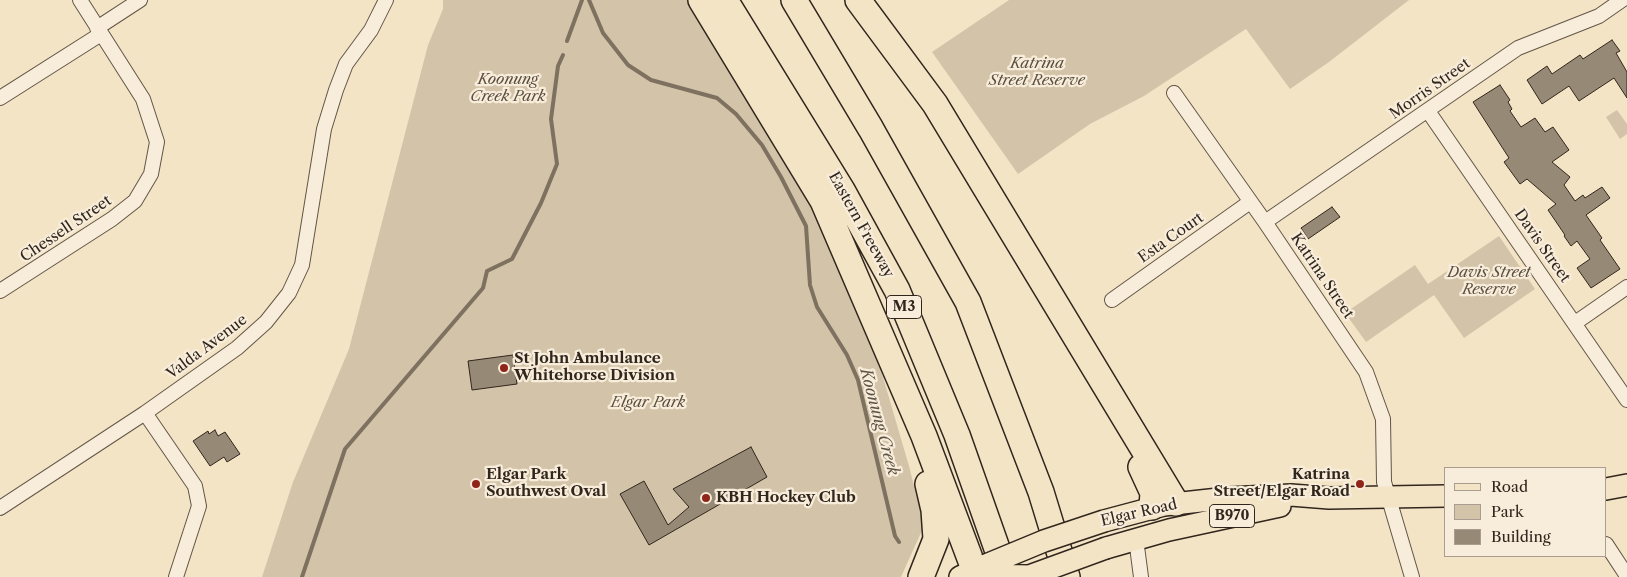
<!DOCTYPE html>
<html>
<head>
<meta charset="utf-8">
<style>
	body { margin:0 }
	#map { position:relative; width:1627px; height:577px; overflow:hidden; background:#f4e4c6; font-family:"Libre Caslon Text",serif }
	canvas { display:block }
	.legend { position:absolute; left:1444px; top:467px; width:162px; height:90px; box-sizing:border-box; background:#f8edda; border:1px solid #a89d8e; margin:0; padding:6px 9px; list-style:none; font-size:15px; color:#31261d }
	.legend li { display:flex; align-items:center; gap:10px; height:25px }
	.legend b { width:25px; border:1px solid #a89d8e }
</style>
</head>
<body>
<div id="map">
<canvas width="1627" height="577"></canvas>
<ul class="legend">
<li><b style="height:6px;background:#f4e4c6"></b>Road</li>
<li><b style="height:14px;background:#d3c4a9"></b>Park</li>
<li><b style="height:14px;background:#968975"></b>Building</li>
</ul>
</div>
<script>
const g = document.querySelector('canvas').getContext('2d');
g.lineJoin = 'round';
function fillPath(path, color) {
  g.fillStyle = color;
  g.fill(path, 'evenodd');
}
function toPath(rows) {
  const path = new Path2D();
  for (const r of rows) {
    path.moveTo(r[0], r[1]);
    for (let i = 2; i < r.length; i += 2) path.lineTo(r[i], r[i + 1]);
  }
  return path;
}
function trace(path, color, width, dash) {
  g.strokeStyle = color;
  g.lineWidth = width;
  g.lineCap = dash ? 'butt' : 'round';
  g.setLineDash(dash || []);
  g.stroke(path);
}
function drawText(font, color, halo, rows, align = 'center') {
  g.font = font + ' "Libre Caslon Text",serif';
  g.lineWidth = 4.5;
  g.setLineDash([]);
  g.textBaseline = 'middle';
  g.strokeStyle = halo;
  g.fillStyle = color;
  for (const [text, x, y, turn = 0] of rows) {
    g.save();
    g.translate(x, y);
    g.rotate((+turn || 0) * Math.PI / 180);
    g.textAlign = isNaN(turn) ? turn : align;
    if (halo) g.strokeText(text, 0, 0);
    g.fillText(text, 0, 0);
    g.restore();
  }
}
fillPath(toPath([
	[443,0,702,0,786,132,861,302,909,466,924,526,901,577,262,577,293,482,349,349,428,45,443,9],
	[1009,0,1409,0,1329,62,1290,89,1246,29,1144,96,1090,124,1018,174,932,52],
	[1617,110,1627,124,1627,134,1620,139,1606,117],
	[1499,236,1535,289,1464,338,1434,295,1366,342,1345,313,1415,265,1428,284]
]), '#d3c4a9');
trace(toPath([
	[589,0,603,33,628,65,651,80,717,98,736,114,762,145,781,177,806,226,810,285,817,307,847,355,858,380,895,536,899,542],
	[567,41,582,0],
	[302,577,345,449,483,288,487,271,512,259,541,203,557,164,551,119,558,66,563,55]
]), '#7e7160', 4);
const building = toPath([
	[1612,40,1620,51,1616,53,1627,72,1627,98,1614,78,1579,101,1569,86,1542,104,1527,80,1547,66,1552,74,1580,55,1583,59,1612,40],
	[1500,85,1510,100,1508,102,1512,109,1510,111,1521,127,1535,118,1545,132,1553,127,1569,150,1552,162,1570,177,1564,185,1575,201,1583,195,1585,198,1602,187,1610,198,1586,215,1602,238,1600,240,1620,269,1591,288,1577,268,1590,259,1577,241,1571,246,1564,236,1565,235,1548,210,1556,204,1527,179,1520,184,1504,162,1509,158,1473,102,1500,85],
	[1332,207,1340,217,1308,239,1301,228,1332,207],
	[513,355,517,384,472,390,468,361,513,355],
	[215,430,218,436,225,432,240,454,227,462,224,457,210,466,193,441,208,431,209,434,215,430],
	[751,447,767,477,649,545,620,494,644,481,668,525,689,507,673,489,751,447]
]);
fillPath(building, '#968975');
trace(building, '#31261d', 1);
const minor = toPath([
	[97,28,140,0],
	[1174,93,1265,222,1366,372,1383,419,1384,482,1412,577],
	[0,98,101,34],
	[1428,111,1627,400],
	[1265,222,1518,48,1599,16,1622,0],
	[0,291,112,219,135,201,151,174,157,142,143,99,80,0],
	[1112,300,1250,202],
	[1575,323,1627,287],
	[145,413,195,486,199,506,176,577],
	[0,508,145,413,237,348,266,322,289,293,302,265,324,129,336,90,346,64,371,30,386,0],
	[1136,539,1141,577],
	[1606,544,1627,576]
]);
const primary = toPath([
	[1606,489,1627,485],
	[1104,521,1164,505,1228,498,1291,495,1329,498,1446,496],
	[1106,548,1169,530,1280,506],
	[960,577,986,565]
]);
const motorway = toPath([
	[701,0,823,201,924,436,971,561,978,569],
	[725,0,842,190,897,290,957,435,1007,577],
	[794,0,871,129,968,302,1041,492,1067,577],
	[858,0,935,104,1176,503],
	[1141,467,1153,493,1152,507],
	[921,577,936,539,934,510,928,484]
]);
trace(minor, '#625647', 16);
trace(primary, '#31261d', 24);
trace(motorway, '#31261d', 28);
trace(minor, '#f8edda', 14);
trace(primary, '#f4e4c6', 21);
trace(motorway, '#f4e4c6', 25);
const primaryBridge = toPath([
	[986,565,1044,541,1104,521],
	[991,575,1029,576,1106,548]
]);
trace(primaryBridge, '#31261d', 24, []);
trace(primaryBridge, '#f4e4c6', 21);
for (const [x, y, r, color] of [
	[504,368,5,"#8f2418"],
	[476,484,5,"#8f2418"],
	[1360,484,5,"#8f2418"],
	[706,498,5,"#8f2418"]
]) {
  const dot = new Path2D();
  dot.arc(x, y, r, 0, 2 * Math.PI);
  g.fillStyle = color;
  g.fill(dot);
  trace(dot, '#f8edda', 2);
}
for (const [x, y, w] of [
	[904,307,35],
	[1232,516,45]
]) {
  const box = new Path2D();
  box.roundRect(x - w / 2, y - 11.5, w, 23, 4);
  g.fillStyle = '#f8edda';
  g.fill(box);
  trace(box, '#31261d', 1);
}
drawText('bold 14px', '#31261d', null, [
	["M3",904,307],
	["B970",1232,516]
]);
drawText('italic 15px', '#5a4e40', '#f8edda', [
	["Katrina",1037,64],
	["Street Reserve",1037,81],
	["Koonung",508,80],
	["Creek Park",508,97],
	["Davis Street",1489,273],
	["Reserve",1489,290],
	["Elgar Park",648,403]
]);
drawText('15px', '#31261d', '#f8edda', [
	["Morris Street",1430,89,-35],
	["Eastern Freeway",861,225,61],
	["Chessell Street",66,229,-34],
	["Esta Court",1171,238,-35],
	["Davis Street",1542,246,55],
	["Katrina Street",1322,276,56],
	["Valda Avenue",207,347,-37],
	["Elgar Road",1139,513,-13]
]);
drawText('bold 15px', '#31261d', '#f8edda', [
	["St John Ambulance",514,359],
	["Whitehorse Division",514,376],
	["Elgar Park",486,475],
	["Southwest Oval",486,492],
	["Katrina",1350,475,"right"],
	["Street/Elgar Road",1350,492,"right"],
	["KBH Hockey Club",716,498]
], 'left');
drawText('italic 16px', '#5e5244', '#f8edda', [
	["Koonung Creek",879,422,75]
]);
</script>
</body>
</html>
